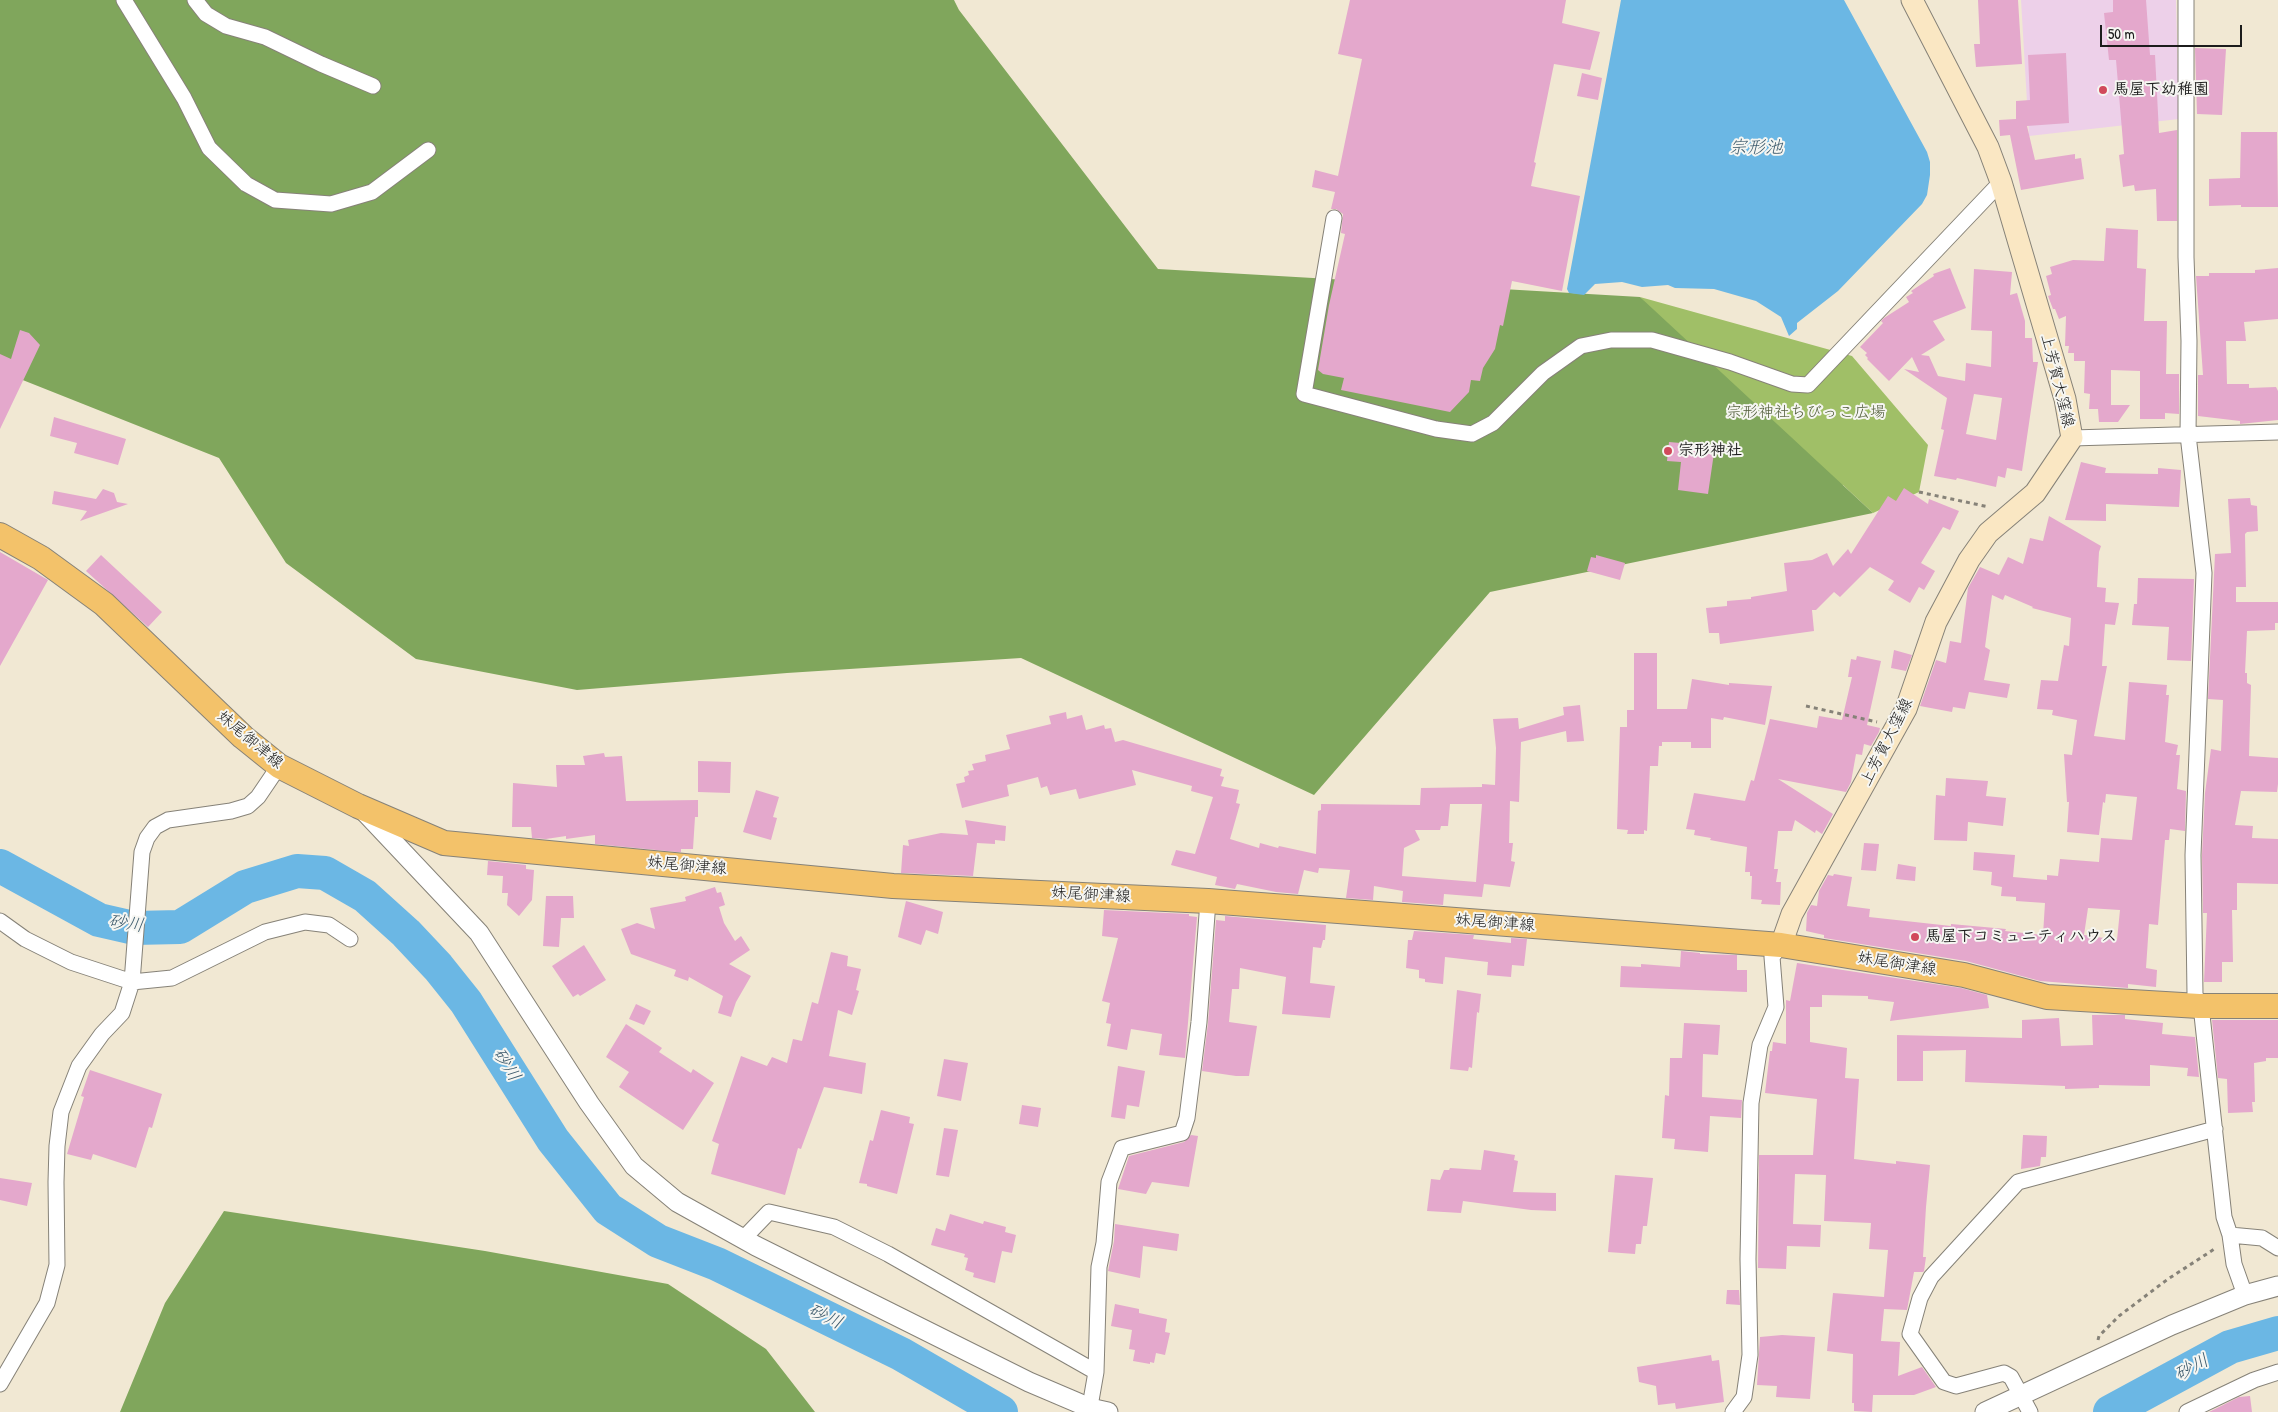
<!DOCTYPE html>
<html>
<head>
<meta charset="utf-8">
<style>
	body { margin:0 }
	#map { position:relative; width:2278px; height:1412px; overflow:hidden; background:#f1e8d3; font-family:"Patrick Hand",sans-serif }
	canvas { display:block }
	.scale { position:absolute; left:2100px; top:25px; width:142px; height:22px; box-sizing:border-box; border:2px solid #1c1c1c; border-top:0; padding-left:6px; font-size:15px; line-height:18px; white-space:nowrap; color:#1c1c1c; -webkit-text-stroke:4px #f6f6f2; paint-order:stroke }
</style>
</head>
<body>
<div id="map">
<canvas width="2278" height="1412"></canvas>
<div class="scale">50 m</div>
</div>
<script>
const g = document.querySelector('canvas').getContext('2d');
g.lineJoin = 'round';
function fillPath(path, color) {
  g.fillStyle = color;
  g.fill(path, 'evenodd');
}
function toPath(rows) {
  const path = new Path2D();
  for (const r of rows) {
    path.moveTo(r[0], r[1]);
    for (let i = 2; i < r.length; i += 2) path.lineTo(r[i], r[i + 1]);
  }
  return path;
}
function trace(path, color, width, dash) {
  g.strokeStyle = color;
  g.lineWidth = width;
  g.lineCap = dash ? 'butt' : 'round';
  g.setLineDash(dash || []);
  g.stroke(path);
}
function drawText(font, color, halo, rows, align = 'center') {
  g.font = font + ' "Patrick Hand","Klee One",sans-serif';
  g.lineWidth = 4;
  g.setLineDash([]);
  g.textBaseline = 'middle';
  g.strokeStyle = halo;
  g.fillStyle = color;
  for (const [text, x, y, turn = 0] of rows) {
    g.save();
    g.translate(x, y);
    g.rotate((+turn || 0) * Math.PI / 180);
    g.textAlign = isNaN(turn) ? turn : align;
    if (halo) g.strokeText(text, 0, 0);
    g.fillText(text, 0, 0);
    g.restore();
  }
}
fillPath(toPath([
	[2021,0,2176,0,2179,119,2029,136]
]), '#edd0e9');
fillPath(toPath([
	[1640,297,1852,356,1928,445,1919,492,1873,513,1843,485,1790,479]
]), '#a0bf67');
fillPath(toPath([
	[0,0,954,0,959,10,1158,269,1640,297,1873,513,1490,592,1314,795,1021,658,787,673,577,690,416,659,286,563,219,458,0,371],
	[224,1211,485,1251,668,1284,766,1349,815,1412,120,1412,165,1303]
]), '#80a65c');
fillPath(toPath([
	[1621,0,1844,0,1927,152,1930,162,1930,175,1927,195,1922,204,1838,291,1797,323,1797,329,1789,336,1781,317,1756,301,1714,289,1675,288,1668,285,1642,287,1622,282,1595,284,1584,295,1569,293,1567,289]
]), '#6bb7e4');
trace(toPath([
	[0,866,99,920,134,928,180,927,245,887,297,871,325,873,365,896,406,933,438,967,466,1002,553,1140,608,1209,658,1241,717,1264,901,1354,1001,1412],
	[2110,1412,2230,1347,2278,1333]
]), '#6bb7e4', 34);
fillPath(toPath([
	[1350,0,1566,0,1562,23,1600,32,1590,70,1554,64,1534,162,1536,163,1531,186,1580,196,1562,291,1512,281,1503,326,1500,325,1495,349,1483,368,1480,381,1471,380,1469,392,1450,412,1341,390,1344,378,1323,374,1318,370,1329,305,1345,234,1341,233,1343,214,1336,209,1331,209,1335,192,1312,187,1315,170,1338,176,1362,59,1338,54],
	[1978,0,2018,0,2022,64,1976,67,1974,44,1980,44],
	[2113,0,2146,0,2150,55,2155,55,2159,133,2177,130,2177,221,2157,221,2156,189,2135,191,2134,185,2123,187,2119,155,2124,154,2116,60,2109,60,2104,13,2113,12],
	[2195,48,2226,49,2222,115,2197,114],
	[2066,53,2069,123,2027,126,2035,160,2075,154,2075,159,2081,158,2084,179,2021,190,2010,135,2000,136,1999,120,2016,119,2016,101,2030,100,2028,55],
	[1582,73,1602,78,1598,100,1577,96],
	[2241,132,2277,132,2278,207,2241,207,2241,205,2209,206,2209,179,2240,178],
	[2106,228,2138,230,2137,268,2146,269,2144,321,2167,321,2166,374,2179,374,2179,414,2165,413,2165,419,2140,419,2140,371,2111,370,2111,405,2130,405,2118,422,2099,422,2098,409,2089,409,2090,394,2084,393,2085,361,2074,361,2074,353,2068,353,2069,346,2065,346,2066,316,2059,319,2055,309,2053,309,2048,296,2051,295,2046,276,2052,274,2050,267,2073,260,2104,261],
	[1950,268,1966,308,1933,321,1945,340,1921,355,1929,356,1938,376,1965,381,1966,363,1991,367,1992,331,1971,330,1974,269,2012,272,2010,295,2017,293,2025,321,2025,338,2032,338,2033,362,2038,362,2022,471,2007,468,2005,478,1998,476,1996,487,1957,478,1956,480,1934,476,1944,430,1941,429,1947,398,1904,369,1919,372,1912,357,1889,381,1867,359,1868,358,1865,355,1867,353,1860,347,1883,323,1881,321,1884,318,1909,302,1906,297,1913,293,1911,291,1934,276,1933,274],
	[1974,394,2002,398,1996,440,1966,434],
	[2278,268,2278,319,2244,322,2246,341,2226,341,2227,384,2249,384,2249,388,2276,387,2278,391,2278,420,2240,424,2240,421,2198,416,2198,375,2203,375,2196,276,2209,276,2209,273,2255,273,2255,270],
	[20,330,29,333,40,345,0,429,0,354,11,359],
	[54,417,126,439,118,465,74,453,77,443,50,436],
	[1669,442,1715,446,1708,494,1678,490,1681,462,1667,461],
	[2081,462,2106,468,2105,473,2158,474,2158,468,2181,470,2179,507,2106,504,2106,521,2065,520],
	[1904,488,1928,504,1929,499,1959,511,1950,530,1943,527,1921,563,1935,571,1924,590,1919,587,1910,603,1888,590,1894,581,1870,567,1840,597,1834,592,1816,610,1812,610,1814,631,1720,644,1719,633,1709,633,1706,608,1727,606,1727,601,1751,599,1751,597,1787,591,1784,563,1812,560,1827,553,1833,566,1848,549,1851,554,1888,496,1896,501],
	[103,489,114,493,117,502,128,504,80,521,87,511,52,504,54,491,96,499],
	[2250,498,2251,505,2257,506,2258,531,2247,532,2245,534,2246,587,2236,587,2236,602,2278,602,2278,623,2275,623,2275,630,2247,631,2245,673,2247,673,2247,683,2251,685,2249,756,2278,758,2278,784,2277,792,2241,791,2235,825,2253,826,2252,838,2278,839,2278,884,2237,883,2237,910,2232,910,2233,962,2222,962,2222,982,2204,982,2207,913,2203,913,2202,855,2205,793,2211,749,2221,751,2223,700,2208,699,2215,554,2231,553,2228,499],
	[2049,516,2101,546,2099,552,2097,587,2106,588,2105,602,2119,603,2115,625,2105,624,2102,666,2107,666,2094,736,2125,740,2129,682,2167,685,2166,695,2169,695,2165,742,2178,745,2176,755,2180,755,2177,789,2186,791,2185,831,2170,829,2169,840,2165,840,2158,925,2149,924,2146,968,2157,970,2156,987,2128,984,2128,988,2040,981,1966,961,1824,938,1824,935,1806,931,1807,913,1811,905,1817,906,1819,891,1828,875,1833,876,1834,874,1852,877,1847,906,1870,909,1869,917,1951,926,1951,924,2006,929,2005,931,2043,935,2045,903,2016,901,2016,897,2001,896,2002,887,1991,885,1992,872,1973,870,1974,852,2015,855,2013,877,2047,880,2047,875,2058,876,2060,859,2099,862,2101,838,2132,840,2137,797,2106,794,2105,803,2103,802,2099,835,2067,832,2069,802,2067,802,2064,754,2072,755,2077,720,2052,715,2053,710,2037,709,2041,680,2058,681,2064,645,2069,646,2071,618,2032,608,2033,607,2005,595,2003,600,1992,595,1985,647,1990,650,1984,680,2010,684,2007,698,1969,692,1965,709,1953,707,1952,712,1920,706,1936,660,1946,663,1950,641,1961,643,1968,588,1980,567,1999,575,2008,557,2023,564,2030,538,2043,541],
	[2088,908,2120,910,2117,940,2084,935],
	[0,552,48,580,0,666],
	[101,555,162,612,148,627,86,571],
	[1596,555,1625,563,1620,580,1587,571,1591,557,1596,558],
	[2138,578,2194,579,2191,661,2167,660,2169,627,2132,625,2134,604,2137,604],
	[1894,650,1912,655,1906,671,1891,668],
	[1634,653,1657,653,1657,709,1687,709,1692,679,1729,685,1729,683,1772,686,1765,725,1724,717,1723,720,1711,718,1711,748,1691,748,1691,742,1662,742,1662,746,1659,746,1658,766,1650,766,1647,831,1644,830,1644,834,1627,834,1628,830,1617,829,1620,727,1627,727,1627,710,1634,710],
	[1857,656,1881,661,1867,725,1880,728,1879,732,1871,746,1864,744,1862,755,1856,754,1851,782,1846,792,1778,779,1833,814,1822,834,1816,830,1815,833,1795,820,1792,831,1778,831,1774,869,1778,869,1776,882,1781,882,1780,905,1761,904,1762,900,1751,899,1752,876,1750,876,1750,872,1745,872,1747,847,1710,840,1711,838,1694,835,1695,830,1686,829,1694,793,1745,801,1751,780,1754,781,1770,719,1817,728,1819,716,1842,720,1852,677,1848,677,1851,659,1856,660],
	[1580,705,1584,741,1567,742,1566,731,1521,742,1519,802,1510,801,1509,843,1513,843,1511,861,1515,862,1510,887,1484,884,1482,897,1444,894,1443,905,1402,902,1403,891,1374,886,1373,900,1346,898,1350,870,1319,868,1318,873,1304,870,1298,894,1276,892,1237,884,1235,889,1215,885,1217,877,1171,865,1176,850,1195,854,1213,797,1191,791,1192,786,1132,770,1136,785,1079,799,1076,789,1050,795,1047,786,1041,788,1038,777,1007,785,1009,796,962,808,956,784,965,782,964,777,969,775,968,771,974,770,972,764,986,761,985,755,1010,749,1006,735,1051,724,1049,716,1066,712,1067,719,1082,715,1086,730,1104,725,1105,729,1111,728,1115,742,1123,740,1222,769,1220,776,1224,777,1221,786,1239,790,1236,803,1240,804,1230,839,1259,848,1260,843,1278,848,1279,846,1316,854,1318,811,1321,810,1321,804,1420,805,1421,788,1482,787,1482,784,1495,785,1496,748,1493,719,1518,718,1519,729,1564,715,1563,707],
	[1450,804,1482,804,1476,882,1402,876,1404,848,1420,840,1415,830,1440,830,1441,826,1448,826],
	[604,753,605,757,622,756,626,801,698,800,698,817,695,817,693,849,681,849,681,852,677,852,595,844,595,835,566,839,566,836,546,839,532,838,531,827,512,827,513,783,557,787,556,765,585,765,583,756],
	[698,761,731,762,730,793,698,792],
	[1946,778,1988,781,1986,796,2006,798,2003,826,1968,822,1967,841,1934,840,1936,795,1945,796],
	[756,790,779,797,773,817,777,818,771,840,743,832],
	[965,820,1006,826,1005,841,995,840,995,844,977,843,973,876,901,873,903,845,909,846,908,840,941,833,968,835],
	[1864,843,1879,844,1876,871,1861,870],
	[488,861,526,865,526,869,534,870,532,900,519,916,507,905,508,893,502,893,503,876,487,875],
	[1898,864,1916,867,1915,881,1896,879],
	[715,887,717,893,721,892,725,905,719,907,724,923,735,941,741,936,750,950,729,964,751,976,736,1002,731,1017,718,1013,723,996,689,977,688,981,674,976,676,970,631,954,621,929,637,923,655,929,650,908,686,901,685,897],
	[546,896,573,896,574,918,561,918,559,947,543,946],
	[906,901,943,912,938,934,926,930,921,945,898,937],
	[1104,910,1189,914,1189,916,1197,917,1185,1058,1159,1055,1162,1034,1131,1029,1127,1050,1107,1046,1111,1024,1106,1023,1110,1003,1102,1001,1118,938,1102,936],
	[1225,916,1326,925,1325,940,1323,940,1321,948,1313,947,1310,983,1335,986,1330,1018,1282,1014,1286,977,1240,968,1239,989,1232,989,1229,1022,1257,1026,1249,1076,1236,1076,1202,1071,1208,1023,1216,920,1225,921],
	[1414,931,1474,935,1473,939,1511,943,1511,938,1527,939,1524,966,1512,965,1511,977,1487,975,1488,962,1445,957,1443,984,1425,982,1425,979,1419,978,1419,970,1406,968,1408,940,1412,940],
	[584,945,606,980,580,996,578,994,573,997,552,966],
	[1681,951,1700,953,1700,954,1737,955,1737,970,1747,970,1747,992,1620,987,1621,966,1641,967,1641,964,1680,967],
	[831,952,848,956,847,966,861,969,856,990,859,991,852,1015,838,1010,829,1056,866,1063,862,1094,824,1087,801,1149,798,1148,785,1195,711,1174,719,1144,712,1141,741,1056,767,1066,772,1057,787,1063,793,1039,802,1041,812,1002,818,1004],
	[1797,963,1961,988,1987,995,1989,1008,1890,1021,1894,1002,1868,999,1868,996,1822,995,1822,1007,1810,1007,1810,1042,1847,1048,1845,1078,1859,1079,1854,1159,1896,1164,1896,1161,1930,1165,1926,1207,1923,1257,1926,1257,1924,1271,1923,1272,1914,1272,1907,1310,1884,1309,1881,1341,1900,1342,1898,1376,1922,1367,1936,1387,1914,1395,1873,1395,1872,1412,1854,1411,1854,1403,1852,1403,1853,1354,1827,1351,1833,1293,1884,1297,1888,1250,1869,1249,1871,1223,1824,1221,1826,1175,1795,1174,1793,1224,1821,1225,1820,1247,1787,1246,1786,1269,1758,1268,1759,1155,1813,1155,1817,1099,1765,1093,1770,1051,1772,1051,1773,1042,1786,1044,1786,1000,1790,1001],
	[1457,990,1481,994,1479,1013,1477,1012,1472,1068,1469,1067,1468,1071,1450,1069],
	[636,1004,651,1011,644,1025,629,1019],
	[2092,1015,2125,1015,2125,1019,2163,1023,2162,1034,2195,1037,2199,1077,2187,1076,2188,1068,2150,1065,2150,1086,2099,1085,2099,1088,2065,1089,2065,1086,1965,1082,1966,1050,1923,1051,1923,1081,1897,1081,1897,1035,2022,1038,2022,1020,2059,1018,2061,1046,2093,1045],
	[2212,1020,2278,1020,2278,1058,2266,1058,2266,1061,2254,1063,2255,1102,2252,1102,2253,1112,2228,1113,2227,1079,2218,1078],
	[1684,1023,1720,1025,1718,1055,1703,1054,1702,1097,1742,1100,1741,1118,1710,1116,1708,1152,1674,1149,1675,1139,1662,1138,1665,1095,1669,1096,1670,1058,1682,1058],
	[626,1024,662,1048,659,1052,691,1073,693,1069,714,1083,683,1130,619,1087,629,1072,606,1057],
	[944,1059,968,1063,961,1101,937,1096],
	[1118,1066,1145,1071,1139,1107,1127,1105,1125,1119,1111,1117],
	[90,1070,162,1094,152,1128,149,1127,136,1168,93,1154,91,1160,67,1154,84,1097,81,1096],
	[1022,1105,1041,1108,1038,1127,1019,1124],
	[881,1110,910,1117,909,1123,914,1124,897,1194,867,1186,867,1184,859,1183,870,1140,873,1141],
	[944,1128,958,1130,949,1177,936,1175],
	[1191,1135,1198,1136,1189,1187,1152,1182,1146,1194,1118,1189,1129,1156,1184,1142],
	[2023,1135,2047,1136,2046,1157,2041,1157,2040,1166,2021,1169],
	[1484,1150,1515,1155,1514,1160,1518,1161,1513,1192,1556,1193,1556,1211,1531,1210,1463,1201,1461,1213,1427,1211,1431,1179,1440,1180,1444,1170,1449,1170,1450,1168,1481,1170],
	[1615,1175,1653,1178,1647,1226,1643,1226,1641,1244,1636,1244,1635,1254,1608,1252],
	[0,1178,32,1183,27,1206,0,1200],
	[950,1214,983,1224,984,1221,1006,1227,1005,1232,1016,1235,1012,1253,1002,1251,995,1283,973,1277,974,1273,965,1270,968,1258,964,1257,965,1254,931,1245,936,1228,945,1231],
	[1115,1224,1179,1234,1177,1251,1143,1246,1140,1278,1108,1271,1114,1241],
	[1727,1290,1739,1290,1740,1305,1726,1304],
	[1115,1304,1139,1309,1139,1313,1167,1319,1165,1332,1170,1333,1165,1355,1156,1353,1154,1363,1150,1362,1150,1364,1133,1361,1135,1350,1129,1349,1132,1330,1111,1326],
	[1782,1335,1815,1337,1810,1399,1776,1397,1777,1386,1757,1385,1760,1337],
	[1711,1355,1712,1361,1719,1360,1724,1402,1676,1409,1675,1403,1658,1405,1656,1386,1639,1382,1637,1367],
	[2250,1396,2252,1412,2209,1412,2239,1397]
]), '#e4a8cc');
const minor = toPath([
	[124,0,184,98,209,148,246,184,275,200,331,204,372,192,428,150],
	[195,0,206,14,226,26,265,37,321,64,373,86],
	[2186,0,2186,257,2189,341,2188,435,2204,573,2193,855,2195,994,2202,1015,2224,1217,2230,1235,2234,1264,2245,1295],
	[1334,218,1304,394,1436,429,1472,434,1493,423,1543,373,1581,346,1611,340,1652,340,1730,362,1792,384,1808,385,2001,182],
	[2072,438,2278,432],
	[0,921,25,939,71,962,132,982,172,978,265,932,305,922,329,925,350,939],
	[2230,1235,2262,1238,2278,1248],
	[743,1239,769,1212,834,1227,888,1254,1096,1372],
	[0,1384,47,1303,57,1265,56,1182,57,1146,61,1112,79,1066,102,1034,122,1013,132,982,142,852,147,838,155,827,168,820,231,811,248,806,258,797,279,766],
	[1089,1412,1096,1372,1099,1267,1104,1243,1109,1182,1122,1148,1182,1133,1187,1118,1199,1022,1208,901],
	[1733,1412,1744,1397,1750,1355,1748,1259,1751,1103,1760,1045,1776,1007,1772,957,1781,945],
	[2030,1412,2011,1377,2004,1373,1956,1386,1944,1382,1910,1334,1920,1298,1931,1277,2018,1182,2215,1129],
	[2187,1412,2254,1380,2278,1372]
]);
const tertiary = toPath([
	[363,810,479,933,589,1103,634,1166,677,1202,756,1246,1029,1382,1090,1408,1108,1412],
	[1985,1412,2172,1325,2245,1295,2278,1286]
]);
const secondary = toPath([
	[1781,945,1792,914,1906,709,1936,622,1969,560,1988,533,2035,493,2072,438,2065,399,2001,182,1988,147,1912,0]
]);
const primary = toPath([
	[0,535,41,558,104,604,243,737,279,766,358,806,444,843,893,886,1208,901,1781,945,1964,975,2047,997,2199,1006,2278,1006]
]);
trace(minor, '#868278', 17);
trace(tertiary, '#868278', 21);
trace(secondary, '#868278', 23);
trace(primary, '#868278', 26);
trace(toPath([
	[1919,492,1989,507],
	[1806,706,1877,722],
	[2098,1340,2099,1336,2119,1316,2168,1279,2216,1248]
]), '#868278', 3, [4, 4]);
trace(minor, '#fff', 15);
trace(tertiary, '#fff', 19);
trace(secondary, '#fae7c3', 21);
trace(primary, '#f3c26a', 24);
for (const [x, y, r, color] of [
	[2103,90,5,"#d1495b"],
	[1668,451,5,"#d1495b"],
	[1915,937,5,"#d1495b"]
]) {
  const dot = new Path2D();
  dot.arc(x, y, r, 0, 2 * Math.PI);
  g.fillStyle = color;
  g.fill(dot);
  trace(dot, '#f6f6f2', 2);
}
drawText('bold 16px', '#1c1c1c', '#f6f6f2', [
	["馬屋下幼稚園",2113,90],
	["宗形神社",1678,451],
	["馬屋下コミュニティハウス",1925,937]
], 'left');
drawText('16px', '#1c1c1c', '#f6f6f2', [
	["上芳賀大窪線",2057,381,76],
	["妹尾御津線",250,740,40],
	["上芳賀大窪線",1887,742,-63],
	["妹尾御津線",687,866,5],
	["妹尾御津線",1091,895,3],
	["妹尾御津線",1495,923,4],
	["妹尾御津線",1897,964,9]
]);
drawText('16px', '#515d3a', '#f6f6f2', [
	["宗形神社ちびっこ広場",1806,413]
]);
drawText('italic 18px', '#3c5a6c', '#f6f6f2', [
	["宗形池",1756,148],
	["砂川",126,924,8],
	["砂川",506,1065,58],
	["砂川",825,1317,26],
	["砂川",2192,1368,-28]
]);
</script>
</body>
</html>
